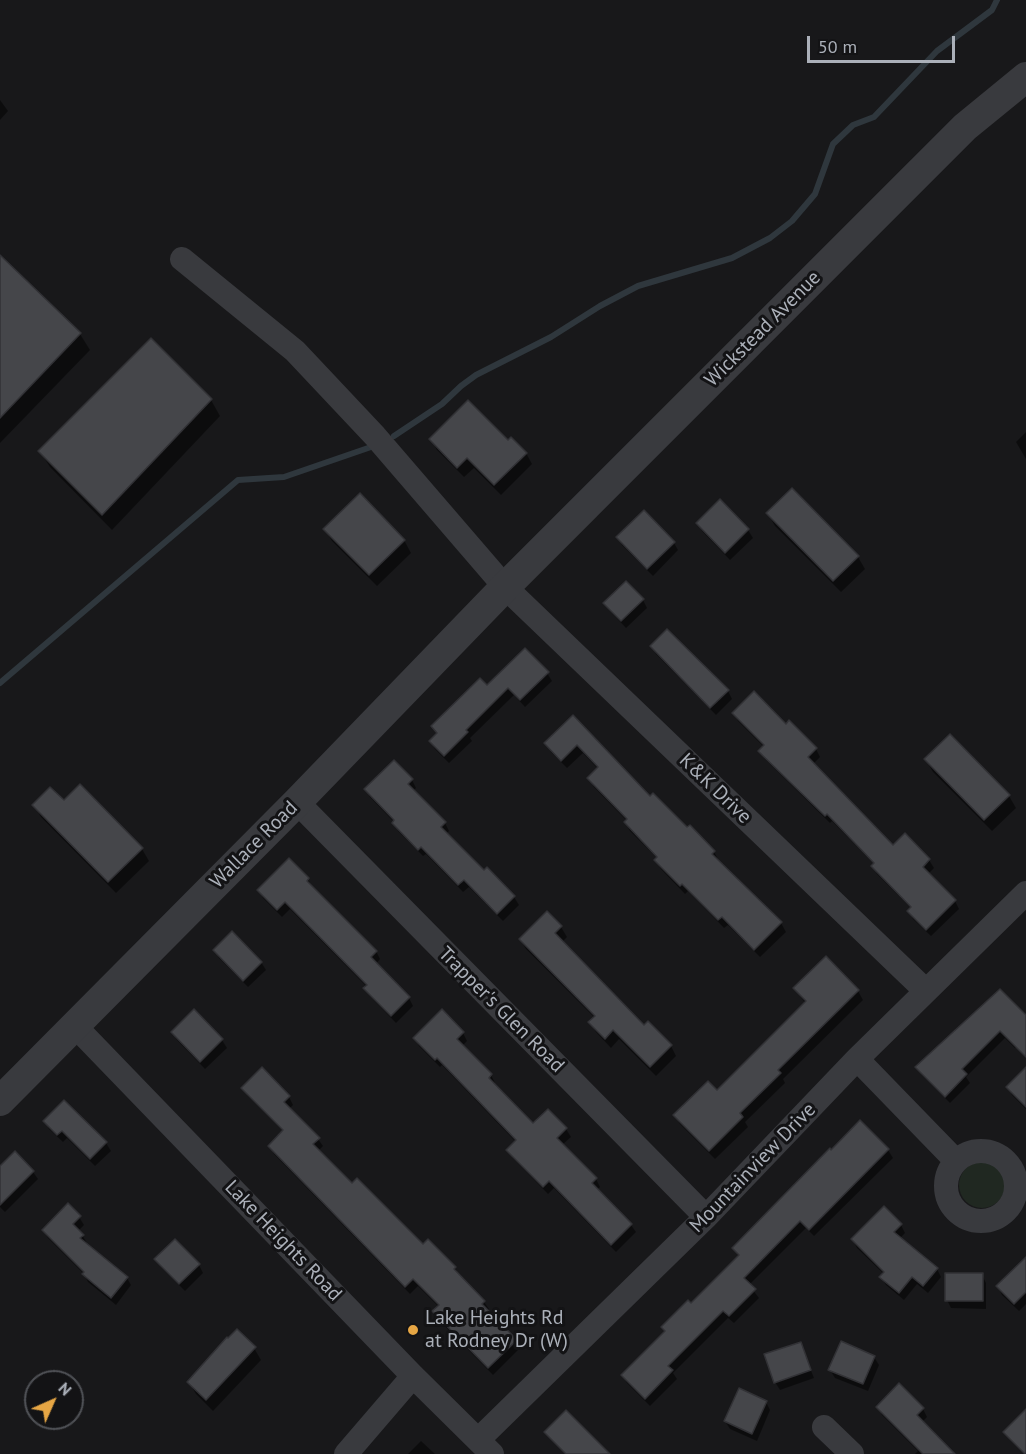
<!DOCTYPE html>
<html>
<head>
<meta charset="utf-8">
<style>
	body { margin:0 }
	#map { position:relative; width:1026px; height:1454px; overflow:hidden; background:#18181a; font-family:"PT Sans",sans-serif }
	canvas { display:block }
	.north { position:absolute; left:24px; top:1370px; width:60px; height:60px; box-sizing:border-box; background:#131315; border:2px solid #505257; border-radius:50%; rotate:45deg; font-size:16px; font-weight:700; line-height:24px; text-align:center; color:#abb0b9 }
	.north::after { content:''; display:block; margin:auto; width:21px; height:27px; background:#e6a644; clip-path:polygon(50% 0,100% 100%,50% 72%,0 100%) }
	.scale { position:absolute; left:807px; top:36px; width:148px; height:27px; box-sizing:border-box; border:3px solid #abb0b9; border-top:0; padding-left:8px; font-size:18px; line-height:21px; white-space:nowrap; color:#abb0b9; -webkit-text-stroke:4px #131315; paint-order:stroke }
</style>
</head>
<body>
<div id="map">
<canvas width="1026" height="1454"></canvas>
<div class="north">N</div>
<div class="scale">50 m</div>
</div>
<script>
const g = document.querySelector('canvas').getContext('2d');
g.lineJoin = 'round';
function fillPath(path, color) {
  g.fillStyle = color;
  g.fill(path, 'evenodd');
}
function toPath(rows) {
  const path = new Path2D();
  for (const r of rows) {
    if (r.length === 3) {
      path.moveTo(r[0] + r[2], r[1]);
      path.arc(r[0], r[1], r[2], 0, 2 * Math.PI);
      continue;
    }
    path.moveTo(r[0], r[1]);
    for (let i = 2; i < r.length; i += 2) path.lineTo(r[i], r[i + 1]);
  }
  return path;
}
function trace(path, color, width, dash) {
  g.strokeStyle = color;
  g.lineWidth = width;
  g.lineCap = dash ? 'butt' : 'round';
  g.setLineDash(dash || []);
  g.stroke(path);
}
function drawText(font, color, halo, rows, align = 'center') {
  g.font = font + ' "PT Sans",sans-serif';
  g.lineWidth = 6;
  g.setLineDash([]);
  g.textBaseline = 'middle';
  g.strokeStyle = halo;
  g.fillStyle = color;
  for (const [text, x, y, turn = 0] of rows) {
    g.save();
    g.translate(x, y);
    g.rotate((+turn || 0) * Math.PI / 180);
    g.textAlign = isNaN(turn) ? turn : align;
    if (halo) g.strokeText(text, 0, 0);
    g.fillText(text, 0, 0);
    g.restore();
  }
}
fillPath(toPath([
	[982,1185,23]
]), '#202821');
fillPath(toPath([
	[0,100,8,111,0,120],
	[0,257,80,334,90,350,0,443],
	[151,340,211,400,220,416,112,530,50,467,40,451],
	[1026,432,1026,459,1016,442],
	[431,439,508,442,526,453,532,464,501,495,474,468,464,477,437,450],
	[720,501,748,530,753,538,730,560,702,531,698,523],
	[768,514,858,557,865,569,841,592,775,526],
	[325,529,404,540,411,553,377,586,332,541],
	[618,537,674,543,678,550,653,576,622,545],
	[643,600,647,608,626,628,610,611,605,604],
	[652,646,728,691,732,699,716,715,656,654],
	[547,673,552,681,525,707,514,695,470,738,472,741,449,763,435,749,431,742,438,735,433,726,487,687],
	[734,713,786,726,816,749,820,757,813,764,893,847,905,835,929,860,934,868,928,874,955,901,959,909,931,936,913,919,909,911,911,908,877,874,873,866,875,865,832,821,830,823,765,759,760,751,764,747,738,721],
	[573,717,650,798,714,852,719,861,781,923,786,932,760,957,728,925,724,928,688,891,685,894,661,869,656,860,658,859,630,831,625,822,627,821,594,787,589,778,598,769,583,753,567,768,551,752,546,744],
	[926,760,1009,796,1016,808,992,831,933,772],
	[412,780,416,788,413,791,445,823,449,831,446,834,484,872,487,869,514,897,519,905,503,921,469,887,463,892,426,854,423,856,398,831,394,822,370,797,366,789],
	[34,805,142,849,149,861,116,893,41,817],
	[308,879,312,887,376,951,380,959,376,964,409,998,413,1006,396,1023,370,996,365,989,367,987,290,909,282,917,263,898,259,890],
	[547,913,561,927,567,937,562,942,644,1027,671,1046,676,1056,656,1076,619,1039,611,1048,596,1032,590,1022,595,1018,526,949,520,939],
	[215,950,261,962,266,970,248,987,219,958],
	[795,989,858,991,863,1000,783,1079,785,1083,745,1122,748,1127,715,1159,680,1124,675,1115,717,1092,806,1004],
	[194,1011,222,1040,227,1048,205,1069,177,1040,173,1033],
	[1026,1017,1026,1037,1015,1048,1005,1038,966,1077,970,1083,950,1103,922,1075,917,1067],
	[463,1033,467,1041,462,1046,491,1075,495,1083,493,1085,533,1125,566,1129,571,1137,562,1145,596,1179,600,1187,597,1190,631,1225,636,1232,616,1252,554,1188,548,1194,513,1158,508,1150,516,1142,442,1065,440,1067,419,1046,415,1038],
	[1026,1069,1026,1109,1012,1095,1008,1087],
	[243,1088,289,1097,293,1105,289,1109,318,1139,323,1146,318,1151,352,1185,423,1246,455,1268,460,1277,484,1302,489,1309,487,1311,516,1341,520,1348,493,1375,438,1319,434,1312,439,1307,418,1286,410,1294,274,1154,270,1146,284,1132,248,1096],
	[64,1102,106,1143,111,1151,95,1166,67,1138,63,1142,49,1129,45,1121],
	[860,1123,888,1150,893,1158,814,1236,806,1228,749,1285,759,1298,734,1323,728,1318,673,1373,677,1379,650,1406,627,1383,623,1376,666,1333,663,1327,691,1305,739,1257,734,1248],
	[0,1168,33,1172,38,1179,5,1212,0,1207],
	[79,1217,84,1225,78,1231,82,1235,87,1243,86,1244,127,1278,131,1285,116,1305,88,1282,84,1274,48,1238,43,1230],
	[901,1225,905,1233,900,1238,937,1269,941,1277,928,1293,917,1284,904,1300,886,1285,881,1277,884,1274,857,1248,853,1240],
	[156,1259,199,1265,203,1273,185,1291,161,1267],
	[1026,1264,1026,1304,1019,1311,1002,1295,998,1287],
	[982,1275,986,1283,986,1309,951,1308,947,1300],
	[800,1343,814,1378,780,1390,775,1382],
	[254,1348,261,1360,213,1411,196,1394,189,1382],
	[874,1357,879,1365,868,1391,835,1378,830,1370],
	[766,1402,770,1410,757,1441,730,1429,725,1421],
	[878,1407,923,1409,927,1417,922,1422,953,1454,915,1454,918,1451,882,1415],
	[1026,1413,1026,1454,1024,1454,1010,1440,1005,1432],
	[421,1441,435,1454,408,1454]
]), '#0007');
trace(toPath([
	[394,436,442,404,461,386,476,375,551,337,600,306,638,286,732,258,770,238,792,221,815,194,833,144,853,125,874,117,937,51,992,10,997,0],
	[0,683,238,480,284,477,371,447]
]), '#2f373d', 6);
const building = toPath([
	[0,255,81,333,0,418,0,255],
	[151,338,212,399,102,515,38,451,151,338],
	[468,400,508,440,511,437,527,453,494,485,467,458,457,468,429,439,468,400],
	[792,488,859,556,833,581,766,513,792,488],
	[360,493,405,540,369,575,323,529,360,493],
	[720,499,749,529,725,553,696,523,720,499],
	[644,510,675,542,647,569,616,537,644,510],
	[626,581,644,599,621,621,603,603,626,581],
	[667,629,729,690,710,708,650,646,667,629],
	[525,648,549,672,520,700,508,688,466,730,468,732,444,756,429,741,437,733,431,726,480,678,487,685,525,648],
	[754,691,786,724,789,720,817,748,808,757,893,845,905,833,930,859,923,867,956,900,926,930,907,911,911,907,871,866,874,863,827,814,825,816,758,751,764,745,732,713,754,691],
	[573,715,650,796,653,793,687,827,690,825,715,851,712,854,782,922,754,950,722,917,718,920,682,884,680,886,654,860,657,857,624,822,627,819,587,778,598,767,577,745,561,761,544,743,573,715],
	[950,734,1010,795,984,820,924,759,950,734],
	[394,760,413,779,408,784,446,822,441,827,484,870,487,867,515,896,497,914,464,880,458,885,421,847,418,850,392,823,394,820,364,789,394,760],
	[80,784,143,848,108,882,32,805,50,787,64,800,80,784],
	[289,858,309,878,307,881,377,951,371,957,410,997,391,1016,363,988,367,985,285,902,277,910,257,890,289,858],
	[547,911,562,926,555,933,644,1025,648,1021,672,1045,650,1067,613,1030,605,1039,588,1022,595,1016,519,939,547,911],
	[232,931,262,962,243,981,213,950,232,931],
	[826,956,859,990,778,1070,781,1073,740,1113,743,1117,709,1151,673,1115,708,1081,717,1090,806,1001,793,988,826,956],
	[1000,989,1026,1015,1026,1057,1000,1031,962,1069,967,1074,945,1097,915,1067,1000,989],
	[194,1009,223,1039,200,1062,171,1032,194,1009],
	[442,1009,464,1032,457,1039,492,1074,489,1078,533,1123,548,1109,567,1128,557,1138,597,1178,592,1183,632,1224,611,1245,549,1181,543,1187,506,1150,516,1140,437,1058,435,1060,413,1038,442,1009],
	[262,1067,290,1096,284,1102,320,1138,313,1144,352,1183,357,1178,423,1244,428,1239,456,1267,454,1269,485,1301,482,1304,517,1340,488,1368,432,1311,439,1305,413,1279,405,1287,268,1146,283,1130,241,1088,262,1067],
	[1026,1067,1026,1107,1006,1087,1026,1067],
	[64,1100,107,1142,90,1159,62,1131,57,1135,43,1121,64,1100],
	[860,1120,889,1149,809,1230,800,1221,744,1278,756,1289,729,1316,723,1311,668,1366,673,1370,645,1399,621,1375,665,1331,661,1327,688,1300,691,1303,739,1255,732,1248,830,1148,831,1150,860,1120],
	[15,1151,34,1171,0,1205,0,1166,15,1151],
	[68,1203,81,1216,73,1224,84,1235,80,1238,128,1277,111,1298,82,1274,84,1272,42,1230,68,1203],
	[884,1206,902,1224,894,1232,938,1268,923,1286,912,1277,899,1293,879,1277,884,1272,851,1239,884,1206],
	[175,1239,200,1264,179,1284,154,1259,175,1239],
	[1026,1257,1026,1292,1014,1304,996,1286,1026,1257],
	[945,1273,983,1273,983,1301,945,1301,945,1273],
	[237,1329,256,1347,206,1400,187,1382,227,1337,228,1338,237,1329],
	[841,1341,875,1356,863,1384,828,1370,841,1341],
	[801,1342,811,1370,774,1383,764,1354,801,1342],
	[899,1383,924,1408,917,1415,955,1454,923,1454,876,1407,899,1383],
	[739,1388,767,1401,752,1434,724,1421,739,1388],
	[1026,1409,1026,1454,1025,1454,1003,1432,1026,1409],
	[566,1410,610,1454,566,1454,544,1432,566,1410]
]);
fillPath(building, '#45464a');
trace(building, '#323236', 1.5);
trace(toPath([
	[182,259,295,351,375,436,505,587,926,991],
	[297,802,706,1217],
	[75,1026,413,1376,492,1454],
	[857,1059,956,1161],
	[981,1186,35],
	[824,1427,852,1454],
	[478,1440,706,1217,857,1059,1026,893],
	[346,1454,413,1376]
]), '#393a3e', 24);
trace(toPath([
	[0,1101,297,802,505,587,965,127,1026,77]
]), '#393a3e', 30);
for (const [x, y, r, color] of [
	[413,1330,6,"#e6a644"]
]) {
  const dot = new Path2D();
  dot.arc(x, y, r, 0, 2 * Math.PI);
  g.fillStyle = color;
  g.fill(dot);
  trace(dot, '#131315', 2);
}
drawText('20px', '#abb0b9', '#131315', [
	["Wickstead Avenue",763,329,-45],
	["K&K Drive",715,789,44],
	["Wallace Road",254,845,-45],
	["Trapper's Glen Road",501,1010,45],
	["Mountainview Drive",753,1168,-46],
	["Lake Heights Road",283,1241,46]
]);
drawText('20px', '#abb0b9', '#131315', [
	["Lake Heights Rd",425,1318],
	["at Rodney Dr (W)",425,1341]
], 'left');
</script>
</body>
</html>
